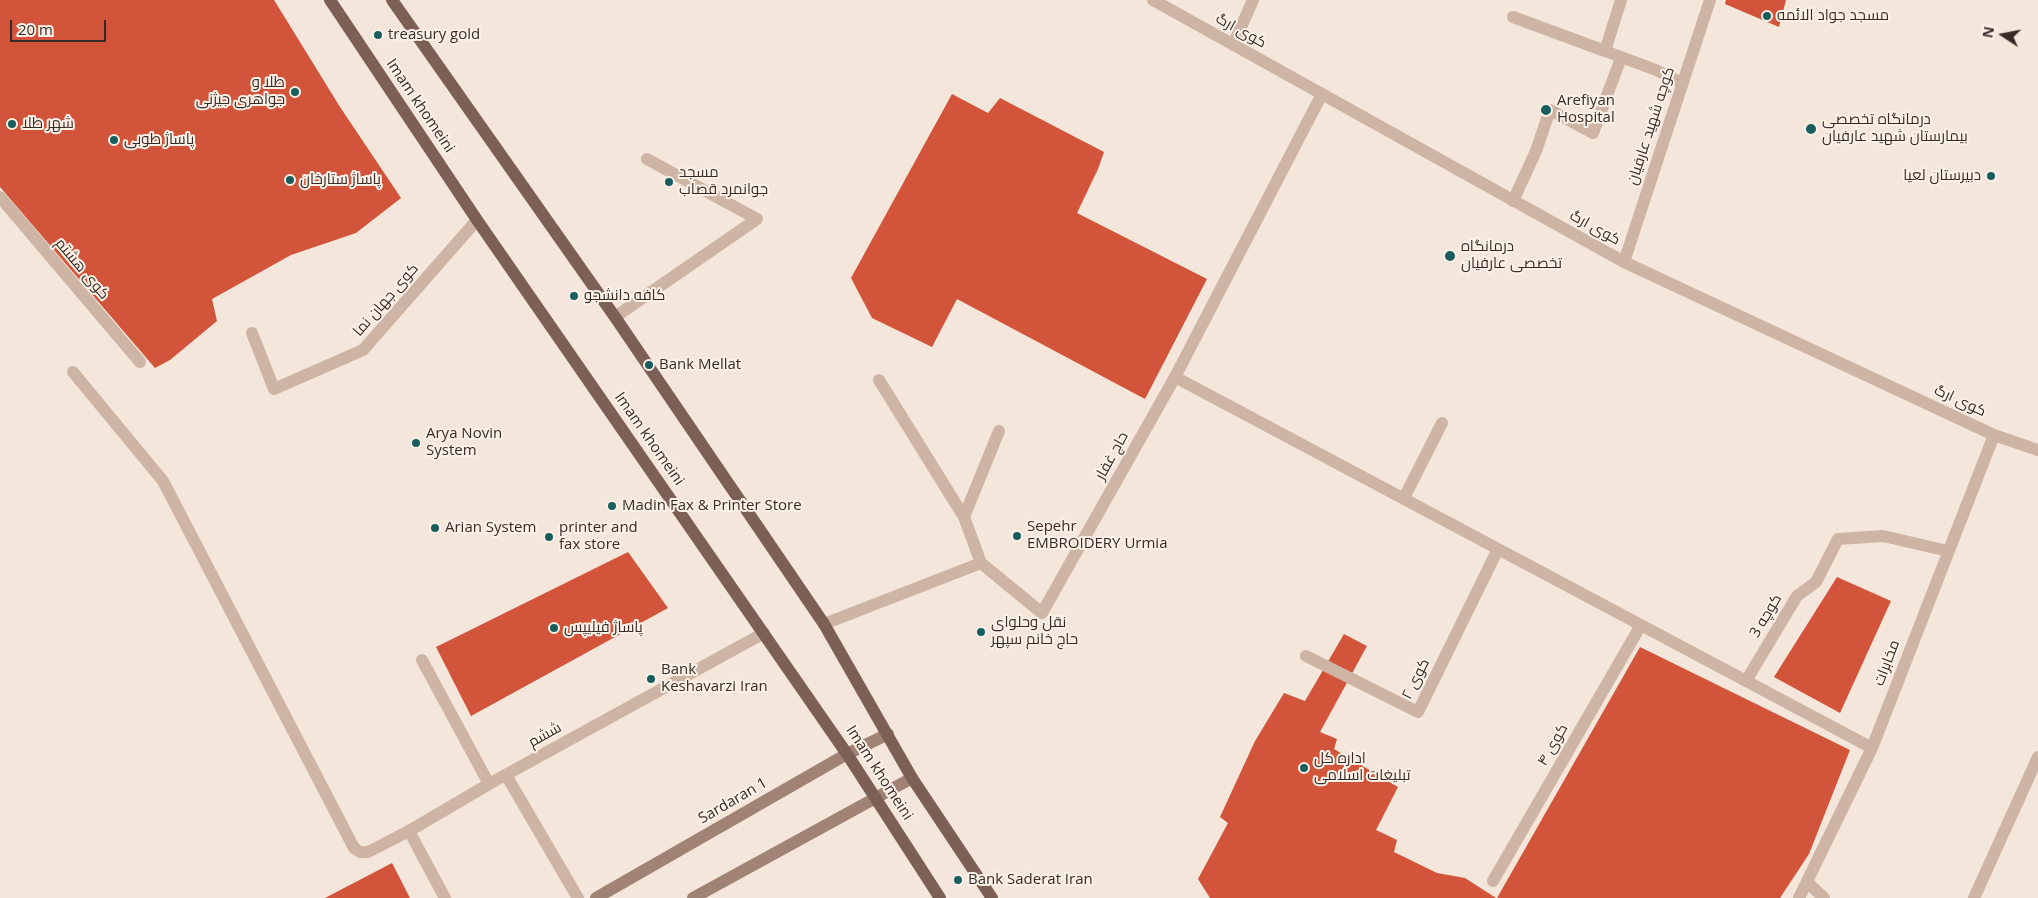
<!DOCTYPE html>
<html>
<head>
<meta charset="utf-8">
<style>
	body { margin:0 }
	#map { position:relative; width:2038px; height:898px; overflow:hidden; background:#f4e6da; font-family:"Open Sans",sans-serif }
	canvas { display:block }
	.north { position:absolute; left:1978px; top:10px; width:50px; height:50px; -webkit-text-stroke:4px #fbf1e7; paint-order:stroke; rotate:281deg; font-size:14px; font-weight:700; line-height:20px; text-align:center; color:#382b27 }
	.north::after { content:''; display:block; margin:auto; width:18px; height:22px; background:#382b27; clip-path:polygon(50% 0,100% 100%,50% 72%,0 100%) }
	.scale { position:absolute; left:10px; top:20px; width:96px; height:22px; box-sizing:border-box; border:2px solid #382b27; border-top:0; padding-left:6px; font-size:15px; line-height:18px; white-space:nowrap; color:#382b27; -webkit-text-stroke:4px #fbf1e7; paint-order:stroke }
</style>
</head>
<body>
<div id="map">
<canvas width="2038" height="898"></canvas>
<div class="north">N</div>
<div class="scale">20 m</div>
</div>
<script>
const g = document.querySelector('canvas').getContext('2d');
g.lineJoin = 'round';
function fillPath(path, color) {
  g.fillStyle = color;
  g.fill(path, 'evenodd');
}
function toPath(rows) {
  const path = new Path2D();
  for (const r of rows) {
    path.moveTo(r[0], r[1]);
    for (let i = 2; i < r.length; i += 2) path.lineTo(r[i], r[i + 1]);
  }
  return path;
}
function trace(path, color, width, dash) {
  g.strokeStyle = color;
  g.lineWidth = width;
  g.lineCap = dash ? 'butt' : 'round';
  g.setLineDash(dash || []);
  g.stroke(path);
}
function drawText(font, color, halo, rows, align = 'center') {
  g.font = font + ' "Open Sans",Cairo,sans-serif';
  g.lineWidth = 4;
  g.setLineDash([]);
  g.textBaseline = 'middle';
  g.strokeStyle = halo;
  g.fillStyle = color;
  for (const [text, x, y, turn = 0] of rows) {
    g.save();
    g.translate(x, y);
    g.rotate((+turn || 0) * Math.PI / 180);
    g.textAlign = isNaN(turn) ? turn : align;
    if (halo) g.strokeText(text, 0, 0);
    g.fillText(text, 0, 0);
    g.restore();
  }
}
fillPath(toPath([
	[0,0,274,0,340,107,401,198,356,233,291,255,212,299,217,321,170,360,155,368,0,187],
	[1726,0,1786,0,1779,27,1725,4],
	[952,94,988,113,1000,98,1104,152,1098,169,1077,213,1207,279,1145,399,957,299,932,347,872,318,851,278],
	[628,552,668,608,471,716,436,647],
	[1837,577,1891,601,1840,713,1774,677],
	[1344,634,1367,646,1320,732,1337,739,1334,749,1398,787,1376,830,1397,840,1394,852,1437,873,1465,878,1496,898,1210,898,1198,879,1228,823,1220,817,1255,741,1284,693,1305,701],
	[1640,647,1850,750,1809,854,1780,898,1497,898],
	[392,863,410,898,325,898]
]), '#d2543b');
trace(toPath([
	[1153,0,1624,262,1994,435,2038,450],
	[1621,0,1605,51,1656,70,1682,83],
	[1513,17,1605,51],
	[1233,45,1253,0],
	[0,197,140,362],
	[1513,201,1536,151,1550,110,1593,133,1621,58],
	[1624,262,1710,0],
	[615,317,757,219,647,159],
	[252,333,274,389,363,350,477,220],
	[73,372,163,481,354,848,360,852,368,852,409,831],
	[1175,377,1872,748],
	[879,380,964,517,981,563],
	[1404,498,1442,423],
	[964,517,999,431],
	[824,624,981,563,1042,613,1175,377,1322,94],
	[1306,656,1418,712,1498,549],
	[422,660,489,784],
	[1746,681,1797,596,1816,582,1838,539,1883,536,1948,551],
	[506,775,578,898],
	[1493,881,1641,625],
	[1808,883,1824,898],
	[445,898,409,831,489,784,764,633],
	[1799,898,1872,748,1994,435],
	[1974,898,2038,757]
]), '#ceb4a5', 12);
trace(toPath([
	[596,898,847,754,888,734],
	[693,898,912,778]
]), '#a18376', 12);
trace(toPath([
	[330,0,477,220,847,754,940,898],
	[392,0,615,317,824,624,912,778,992,898]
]), '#7c6056', 12);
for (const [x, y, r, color] of [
	[1767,16,5,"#185e5e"],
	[378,35,5,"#185e5e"],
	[295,92,5,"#185e5e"],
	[1546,110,6,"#185e5e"],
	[12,124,5,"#185e5e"],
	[1811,129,6,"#185e5e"],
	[114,140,5,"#185e5e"],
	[1991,176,5,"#185e5e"],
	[290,180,5,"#185e5e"],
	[669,182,5,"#185e5e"],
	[1450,256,6,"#185e5e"],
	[574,296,5,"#185e5e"],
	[649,365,5,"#185e5e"],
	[416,443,5,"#185e5e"],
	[612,506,5,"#185e5e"],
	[435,528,5,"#185e5e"],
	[1017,536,5,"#185e5e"],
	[549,537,5,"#185e5e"],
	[554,628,5,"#185e5e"],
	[981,632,5,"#185e5e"],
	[651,679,5,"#185e5e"],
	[1304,768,5,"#185e5e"],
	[958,880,5,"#185e5e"]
]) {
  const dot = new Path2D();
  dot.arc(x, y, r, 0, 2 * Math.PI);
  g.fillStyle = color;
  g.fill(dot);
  trace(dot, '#fbf1e7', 2);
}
drawText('15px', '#382b27', '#fbf1e7', [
	["مسجد جواد الائمه",1777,16],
	["treasury gold",388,35],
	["طلا و",285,83,"right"],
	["جواهری جیژنی",285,100,"right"],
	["Arefiyan",1557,101],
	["Hospital",1557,118],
	["درمانگاه تخصصی",1822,120],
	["بیمارستان شهید عارفیان",1822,137],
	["شهر طلا",22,124],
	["پاساژ طوبی",124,140],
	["مسجد",679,173],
	["جوانمرد قصاب",679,190],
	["دبیرستان لعیا",1981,176,"right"],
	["پاساژ ستارخان",300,180],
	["درمانگاه",1461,247],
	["تخصصی عارفیان",1461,264],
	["کافه دانشجو",584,296],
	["Bank Mellat",659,365],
	["Arya Novin",426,434],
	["System",426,451],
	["Madin Fax & Printer Store",622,506],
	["Sepehr",1027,527],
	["EMBROIDERY Urmia",1027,544],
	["Arian System",445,528],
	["printer and",559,528],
	["fax store",559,545],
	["نقل وحلوای",991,623],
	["حاج خانم سپهر",991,640],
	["پاساژ فیلیپس",564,628],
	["Bank",661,670],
	["Keshavarzi Iran",661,687],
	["اداره کل",1314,759],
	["تبلیغات اسلامی",1314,776],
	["Bank Saderat Iran",968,880]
], 'left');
drawText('15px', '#382b27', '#fbf1e7', [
	["کوی ارگ",1241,31,29],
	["Imam khomeini",420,106,56],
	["کوچه شهید عارفیان",1651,126,-72],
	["کوی ارگ",1595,228,29],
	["کوی هشتم",82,269,50],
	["کوی جهان نما",386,300,-49],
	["کوی ارگ",1960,401,25],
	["Imam khomeini",649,439,55],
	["حاج غفار",1112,456,-61],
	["کوچه 3",1766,616,-59],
	["مخابرات",1887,663,-69],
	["کوی ۲",1416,679,-63],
	["ششم",545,735,-29],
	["کوی ۴",1553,745,-60],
	["Imam khomeini",879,773,57],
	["Sardaran 1",733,801,-30]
]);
</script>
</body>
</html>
